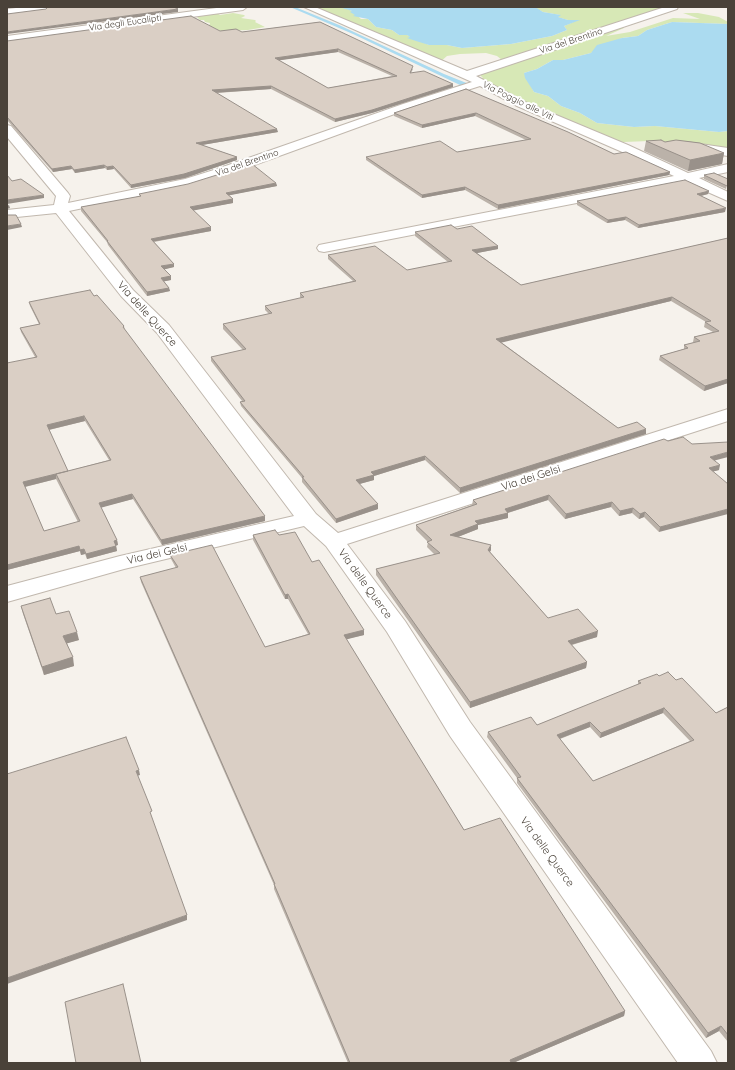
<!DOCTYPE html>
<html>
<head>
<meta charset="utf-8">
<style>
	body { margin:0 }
	#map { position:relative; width:735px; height:1070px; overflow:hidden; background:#f6f2ec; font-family:Quicksand,sans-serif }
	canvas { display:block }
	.frame { position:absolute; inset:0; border:8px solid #4a4239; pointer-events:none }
</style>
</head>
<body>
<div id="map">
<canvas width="735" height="1070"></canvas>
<div class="frame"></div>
</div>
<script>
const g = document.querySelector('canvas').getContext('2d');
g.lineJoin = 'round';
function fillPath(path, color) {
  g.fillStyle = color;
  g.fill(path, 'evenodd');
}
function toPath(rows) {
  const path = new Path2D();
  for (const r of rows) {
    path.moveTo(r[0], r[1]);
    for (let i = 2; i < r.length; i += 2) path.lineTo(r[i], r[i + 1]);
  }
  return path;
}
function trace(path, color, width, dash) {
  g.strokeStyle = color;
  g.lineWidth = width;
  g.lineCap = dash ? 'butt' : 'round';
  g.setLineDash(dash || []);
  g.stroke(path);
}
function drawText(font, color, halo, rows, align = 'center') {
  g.font = font + ' Quicksand,sans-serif';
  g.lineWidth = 4;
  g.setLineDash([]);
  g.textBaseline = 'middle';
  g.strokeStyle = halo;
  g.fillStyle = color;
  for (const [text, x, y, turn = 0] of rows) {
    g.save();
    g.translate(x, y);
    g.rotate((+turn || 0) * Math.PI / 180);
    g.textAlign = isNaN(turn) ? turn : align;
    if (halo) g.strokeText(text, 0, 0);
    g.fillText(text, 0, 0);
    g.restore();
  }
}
fillPath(toPath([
	[308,7,339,7,345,8,352,11,361,19,368,19,376,27,392,30,399,35,407,35,429,45,447,45,462,48,511,44,552,36,567,30,564,26,578,20,568,20,557,17,560,15,543,12,533,7,674,7,678,9,624,27,624,28,606,36,630,32,673,18,700,19,683,13,698,13,719,17,728,22,728,24,672,22,647,30,638,36,622,38,591,53,563,60,553,60,537,69,524,73,534,92,548,96,561,106,580,113,597,123,634,127,655,126,719,132,728,131,728,149,649,141,624,142,617,145,474,79,483,78,480,75,481,68,502,60,497,56,486,53,460,54,447,56,439,63],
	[217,13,220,15,233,13,244,15,245,16,241,18,255,20,256,21,255,22,265,27,248,30,221,31,209,26,210,23,205,22,204,20,200,20,195,15]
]), '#d7e8b6');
fillPath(toPath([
	[290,7,295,7,339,25,444,74,469,84,187,180,188,178,460,85,353,34],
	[339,7,535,7,543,12,561,15,558,17,568,20,580,20,564,26,567,30,552,36,511,44,462,48,447,45,429,45,416,41,407,38,410,37,407,35,399,35,392,30,376,27,368,19,353,16,355,15,350,12,352,11],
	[672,22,728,24,728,131,719,132,655,126,634,127,597,123,580,113,561,106,548,96,534,92,525,78,524,73,537,69,553,60,563,60,591,53,597,45,622,38,638,36,647,30]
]), '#abdbf0');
const minor = toPath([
	[25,7,50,7,46,10,7,15,7,9,25,7],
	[224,7,247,7,243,10,7,42,7,36,224,7],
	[304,7,315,7,467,71,665,7,678,7,677,9,476,76,525,102,628,145,688,173,728,164,728,172,699,178,728,192,728,201,685,182,324,252,319,251,317,248,319,245,324,244,674,176,620,151,517,106,480,86,411,108,227,175,188,186,69,211,133,290,169,325,316,514,338,533,728,409,728,421,347,544,405,621,470,722,711,1051,717,1063,678,1063,450,736,387,632,326,546,304,526,124,569,7,602,7,586,120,556,294,516,157,333,121,296,56,213,7,218,7,210,54,205,56,196,7,137,7,125,11,126,68,193,70,196,68,203,185,179,217,169,403,104,472,82,304,7],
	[686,142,728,148,728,156,682,149,680,146,682,143,686,142]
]);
trace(minor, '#c1b8ae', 2);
fillPath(minor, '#fff');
fillPath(toPath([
	[320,22,413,69,411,73,453,84,453,87,372,113,335,122,271,89,217,93,278,132,202,145,237,157,237,160,185,178,131,188,114,169,107,170,105,168,75,173,72,169,53,172,7,120,7,41,220,31,242,32],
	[338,52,392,76,328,88,279,60],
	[466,89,614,154,670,172,669,175,498,209,465,190,422,198,366,160,366,157,457,152,526,140,475,116,422,128,394,116,394,113],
	[646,141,665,142,724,153,722,164,688,171,644,151],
	[704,175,728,179,726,189,704,179],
	[276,183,277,186,229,195,233,199,233,203,193,210,211,231,154,242,174,264,174,267,164,269,171,276,171,280,164,281,169,288,170,291,147,296,108,245,107,242,81,211,81,207,140,197,139,194],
	[709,191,708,194,701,196,725,212,638,228,625,220,607,223,577,205,577,201],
	[457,229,498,246,498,249,477,253,521,285,728,238,728,383,704,391,659,360,660,356,684,349,684,345,695,342,693,342,694,337,713,332,704,327,705,322,706,322,671,301,501,342,618,428,646,434,460,493,425,460,374,476,374,480,359,484,378,509,336,523,302,482,302,478,241,406,240,402,242,401,211,361,211,357,243,350,223,329,223,324,269,314,265,310,265,306,301,298,300,297,300,293,353,281,328,259,328,255,407,270,448,262,415,236,415,232],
	[94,296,124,326,125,330,265,521,162,545,133,499,101,507,117,540,118,545,116,545,117,551,87,559,85,554,81,555,80,551,7,570,35,357,21,332,20,328,39,324,30,306,29,302],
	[85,421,109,460,68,471,49,430],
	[56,479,78,522,44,531,25,487],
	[668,441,692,444,715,460,719,470,714,471,659,532,644,517,639,519,632,513,619,516,611,507,565,519,548,500,508,513,508,518,478,525,478,529,458,537,491,550,490,552,548,618,597,637,572,645,587,662,586,668,470,708,376,575,376,569,435,555,427,547,428,542,416,530,416,525,472,505,473,500],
	[253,535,279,535,312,562,364,635,346,639,464,830,625,1011,624,1016,513,1063,348,1063,274,889,274,885,141,582,140,577,176,568,171,559,170,555,265,647,308,634,288,599,285,599,253,540],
	[21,606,56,614,79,640,67,643,74,666,44,675,23,614],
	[659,676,676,680,716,713,728,707,728,1042,719,1031,706,1038,517,783,517,778,487,737,488,732,537,725,638,685,638,681],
	[663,713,690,741,593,781,560,739,590,727,600,738]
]), '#bbb2a9');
fillPath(toPath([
	[178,9,178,12,7,34,7,32],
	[338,49,338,52,275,61,275,58],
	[453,84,453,87,372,113,335,122,335,119],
	[271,86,271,89,212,93,212,90],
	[476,113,475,116,422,128,422,125],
	[277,129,278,132,196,146,196,143],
	[724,153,722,164,688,171,690,160],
	[237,157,237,160,185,178,131,188,131,185],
	[104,165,105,168,75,173,74,170],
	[71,166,72,169,53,172,52,169],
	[113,166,114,169,107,170,107,167],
	[670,172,669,175,498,209,498,205],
	[276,183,277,186,226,196,226,193],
	[465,187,465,190,422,198,422,195],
	[709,191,708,194,696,197,697,194],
	[44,195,44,198,7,204,7,200],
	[233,199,233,203,191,211,190,207],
	[9,205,10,208,7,209,7,206],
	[726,208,725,212,638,228,639,225],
	[626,217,625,220,607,223,608,220],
	[21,224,22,227,7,230,7,226],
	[211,227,211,231,151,242,151,239],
	[498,246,498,249,472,254,472,250],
	[174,264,174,267,162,270,161,266],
	[171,276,171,280,161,282,161,278],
	[169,288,170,291,147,296,147,292],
	[672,297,671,301,496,344,496,339],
	[728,379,728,383,704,391,705,386],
	[84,416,85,421,48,430,47,425],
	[646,429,646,434,460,493,460,488],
	[728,452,728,457,709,462,710,457],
	[425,456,425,460,374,476,374,480,356,485,356,480,371,472],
	[720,465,719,470,708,473,709,468],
	[68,471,56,474,56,479,24,487,23,482],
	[132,494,133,499,100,508,99,503],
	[549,495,548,500,507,513,508,513,508,518,478,525,478,529,450,540,450,535,475,521,505,509],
	[612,502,611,507,565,519,566,514],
	[378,504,378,509,336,523,336,519],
	[633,508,632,513,619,516,620,511],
	[728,509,728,514,659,532,660,527],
	[645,512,644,517,639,519,640,514],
	[265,516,265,521,162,545,161,540],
	[117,540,118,545,115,546,114,541],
	[491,545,491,550,488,555,488,550],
	[79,546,80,551,7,570,7,565],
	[116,546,117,551,87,559,86,554],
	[84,549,85,554,81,555,80,550],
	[288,594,288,599,285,599,285,595],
	[364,630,364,635,344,640,344,635],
	[598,631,597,637,567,646,568,641],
	[77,632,79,640,65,644,63,636],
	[73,657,74,666,44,675,42,667],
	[587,662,586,668,470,708,470,702],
	[664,708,663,713,600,738,601,733],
	[590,722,590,727,556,740,557,735],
	[139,770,140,775,137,776,136,771],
	[187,915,187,920,7,984,7,978],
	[625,1011,624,1016,513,1063,508,1063,510,1060],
	[721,1026,719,1031,706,1038,708,1033]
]), '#99918a');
const building = toPath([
	[48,7,174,7,178,9,7,32,7,14,46,9,48,7],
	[191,16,220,31,236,29,242,32,320,22,413,66,410,73,424,71,453,84,372,110,335,119,271,86,212,90,277,129,196,143,237,157,184,174,131,185,113,166,107,167,104,165,74,170,71,166,52,169,7,117,7,41,191,16],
	[338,49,397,76,328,88,275,58,338,49],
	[466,89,568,132,614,154,626,152,670,172,498,205,465,187,422,195,366,157,440,141,457,152,531,139,476,113,422,125,394,113,466,89],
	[661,140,665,142,676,140,700,143,724,153,690,160,646,141,661,140],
	[252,164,276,183,226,193,233,199,190,207,211,227,151,239,174,264,161,266,171,276,161,278,169,288,147,292,107,241,108,241,81,207,141,196,139,194,188,184,252,164],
	[714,173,728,179,728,186,727,186,704,175,714,173],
	[7,175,12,181,21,179,44,195,7,200,7,175],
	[685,180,709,191,697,194,726,208,639,225,626,217,608,220,577,201,685,180],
	[7,215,16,215,21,224,7,226,7,215],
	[451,225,457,229,472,226,498,246,472,250,521,285,728,238,728,379,705,386,660,356,688,348,684,345,700,341,694,337,719,331,705,322,711,321,672,297,496,339,618,428,637,422,646,429,460,488,425,456,371,472,374,475,356,480,378,504,336,519,302,477,304,477,240,402,245,401,211,357,246,349,223,324,272,313,265,306,304,297,300,293,356,281,328,255,375,246,407,270,452,261,415,232,451,225],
	[90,290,94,296,97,295,124,326,123,327,265,516,161,540,132,494,99,503,117,540,114,541,116,546,86,554,84,549,80,550,79,546,7,565,7,363,37,357,20,328,40,324,29,302,90,290],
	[84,416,111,460,56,474,80,521,44,531,23,482,68,471,47,425,84,416],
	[683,437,692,444,728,442,728,452,710,457,720,465,709,468,728,484,728,509,660,527,645,512,640,514,633,508,620,511,612,502,566,514,549,495,505,509,508,513,475,521,478,524,450,535,491,545,488,550,548,618,578,609,598,631,568,641,587,662,470,702,376,569,440,553,427,542,432,540,416,525,477,504,473,500,664,439,668,441,683,437],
	[275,530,279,535,295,532,312,562,319,560,364,630,344,635,464,830,500,818,625,1011,510,1060,511,1062,508,1063,350,1063,274,884,275,884,140,577,178,567,170,555,212,545,265,647,310,634,288,594,285,595,253,535,275,530],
	[50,598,56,614,69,611,77,632,63,636,73,657,42,667,21,606,50,598],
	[668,672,676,680,682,678,716,713,728,707,728,1035,721,1026,708,1033,517,778,521,777,488,732,531,717,537,725,641,683,638,681,657,674,659,676,668,672],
	[664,708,694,740,593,781,557,735,590,722,601,733,664,708],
	[126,737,139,770,136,771,152,811,150,812,187,915,7,978,7,774,126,737],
	[123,984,141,1063,76,1063,65,1002,123,984]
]);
fillPath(building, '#dacfc5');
trace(building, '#99918a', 1);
drawText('9px', '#4a4239', '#fff', [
	["Via degli Eucalipti",125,23,-8],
	["Via del Brentino",571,41,-18],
	["Via Poggio alle Viti",518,101,26],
	["Via del Brentino",247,163,-19]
]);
drawText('11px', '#4a4239', '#fff', [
	["Via delle Querce",147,314,48],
	["Via dei Gelsi",531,478,-18],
	["Via dei Gelsi",157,554,-13],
	["Via delle Querce",365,584,54],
	["Via delle Querce",547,852,54]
]);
</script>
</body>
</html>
